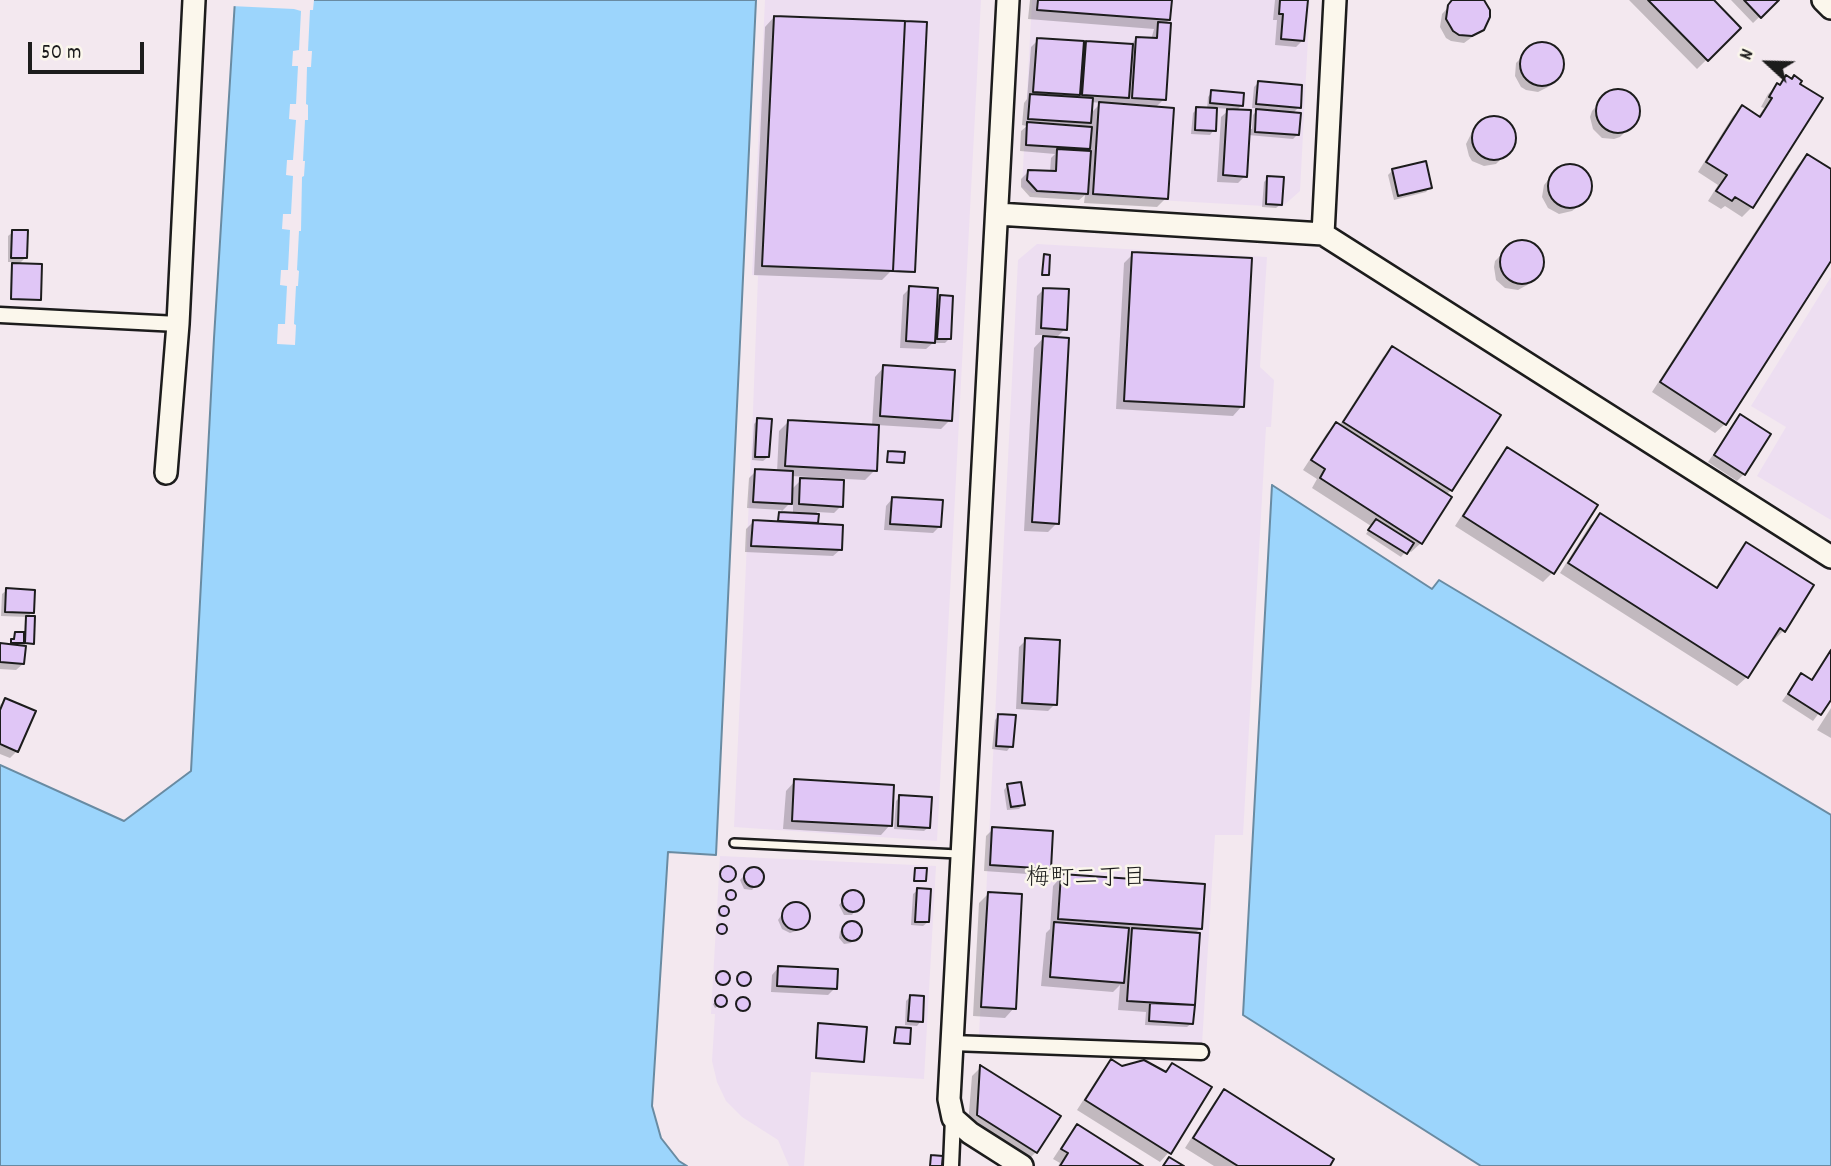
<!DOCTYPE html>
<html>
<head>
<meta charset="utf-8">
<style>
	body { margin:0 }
	#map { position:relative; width:1831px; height:1166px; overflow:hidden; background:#f3e8ef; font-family:Dekko,sans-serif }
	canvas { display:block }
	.north { position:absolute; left:1733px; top:28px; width:70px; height:70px; -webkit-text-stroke:5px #fbf7ec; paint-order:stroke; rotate:292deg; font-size:19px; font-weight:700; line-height:28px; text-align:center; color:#1c1c1c }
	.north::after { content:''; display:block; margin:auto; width:24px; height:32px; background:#1c1c1c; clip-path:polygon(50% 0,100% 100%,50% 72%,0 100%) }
	.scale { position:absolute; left:28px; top:42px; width:116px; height:32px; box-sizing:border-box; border:4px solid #1c1c1c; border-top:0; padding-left:9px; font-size:21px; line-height:24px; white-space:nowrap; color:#1c1c1c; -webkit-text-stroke:5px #fbf7ec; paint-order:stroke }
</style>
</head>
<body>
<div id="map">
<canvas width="1831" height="1166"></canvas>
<div class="north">N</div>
<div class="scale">50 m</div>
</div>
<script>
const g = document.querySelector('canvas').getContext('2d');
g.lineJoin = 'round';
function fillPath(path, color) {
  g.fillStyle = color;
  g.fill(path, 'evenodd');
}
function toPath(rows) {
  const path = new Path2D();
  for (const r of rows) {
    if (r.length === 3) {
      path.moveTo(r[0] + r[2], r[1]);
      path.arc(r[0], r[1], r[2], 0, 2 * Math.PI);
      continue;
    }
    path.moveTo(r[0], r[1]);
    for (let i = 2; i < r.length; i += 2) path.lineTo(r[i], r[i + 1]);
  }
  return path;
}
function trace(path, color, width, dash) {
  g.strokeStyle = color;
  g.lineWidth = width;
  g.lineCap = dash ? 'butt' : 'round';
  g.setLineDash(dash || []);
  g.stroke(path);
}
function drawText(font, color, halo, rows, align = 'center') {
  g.font = font + ' Dekko,"Klee One",sans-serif';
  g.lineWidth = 5;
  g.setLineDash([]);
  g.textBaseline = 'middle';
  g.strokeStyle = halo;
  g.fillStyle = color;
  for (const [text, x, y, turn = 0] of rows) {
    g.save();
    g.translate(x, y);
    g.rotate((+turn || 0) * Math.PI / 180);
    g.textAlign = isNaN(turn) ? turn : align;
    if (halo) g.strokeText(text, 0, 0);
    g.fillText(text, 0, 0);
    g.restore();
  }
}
fillPath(toPath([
	[765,0,981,0,937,841,734,827,753,411,758,276,752,275],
	[1032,0,1310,0,1300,191,1282,207,1032,193,1022,187],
	[1037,244,1267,257,1260,367,1274,380,1271,427,1266,427,1243,835,1215,835,1202,1044,979,1035,1018,260],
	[1831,277,1831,520,1757,476,1786,427,1751,406],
	[720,856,936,866,924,1079,811,1072,804,1166,789,1166,778,1140,742,1117,726,1101,717,1082,712,1061,715,1014,711,1014]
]), '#eddef1');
const water = toPath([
	[235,0,756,0,716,855,668,852,652,1106,661,1138,679,1161,687,1166,0,1166,0,765,124,821,191,771,214,338,235,0],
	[1272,485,1432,589,1439,580,1831,815,1831,1166,1481,1166,1243,1015,1272,485]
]);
fillPath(water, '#9cd5fc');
trace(water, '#698ba2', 2);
fillPath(toPath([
	[231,0,314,0,313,10,310,10,308,51,312,51,311,67,307,67,306,104,308,105,308,120,305,120,303,161,305,161,304,176,302,177,301,231,299,231,297,270,299,271,298,286,296,286,294,324,296,325,295,345,277,344,278,324,285,324,287,286,280,285,281,270,288,270,290,230,282,229,283,214,291,214,293,176,286,175,287,160,293,160,296,120,289,119,290,104,296,104,298,66,292,66,293,51,299,50,301,11,294,9,231,6]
]), '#f3e8ef');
fillPath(toPath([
	[1030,0,1170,0,1169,20,1164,25,1164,99,1155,108,1166,198,1157,207,1084,203,1085,195,1079,200,1030,197,1021,187,1021,179,1028,172,1050,173,1051,158,1055,154,1020,151,1021,131,1027,126,1022,125,1024,103,1027,99,1031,47,1038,40,1082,47,1087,43,1129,46,1136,39,1151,40,1154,29,1028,19],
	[1091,102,1101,103,1090,114],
	[1275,0,1306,0,1303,40,1296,47,1275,45,1277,20,1273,20],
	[1455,0,1482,0,1483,29,1464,43,1451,41,1446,38,1440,27,1442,14],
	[1629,0,1711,0,1739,28,1697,69],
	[1731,0,1777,0,1753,23],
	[774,17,913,271,912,273,890,272,882,280,754,275,765,27],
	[1545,44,1551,45,1560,54,1562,66,1561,73,1550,86,1538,92,1526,90,1521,87,1515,76,1516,63,1533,46],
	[1787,78,1820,99,1752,207,1742,217,1725,206,1721,209,1708,201,1718,185,1698,172,1733,116,1742,107,1758,117,1764,108,1761,107,1768,94],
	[1258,83,1299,107,1292,114,1298,134,1293,139,1248,135,1245,176,1238,183,1217,182,1221,117,1230,109,1215,108,1214,130,1210,135,1191,134,1193,113,1197,109,1207,110,1208,97,1212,92,1242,105,1236,111,1248,129,1252,129,1253,115,1259,108,1252,108,1254,87],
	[1614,91,1627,93,1636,101,1638,114,1637,120,1620,137,1614,139,1602,138,1593,129,1590,117,1592,111,1601,101],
	[1490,118,1503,120,1512,128,1514,141,1513,147,1496,164,1484,166,1472,161,1469,156,1466,144,1472,132],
	[1807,156,1831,171,1831,258,1725,424,1715,433,1652,392,1798,165],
	[1572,165,1584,171,1590,182,1590,188,1584,200,1577,207,1572,211,1559,214,1548,208,1542,197,1544,185,1555,172,1566,166],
	[1392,171,1430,187,1426,192,1394,200,1388,175],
	[1268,178,1281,204,1276,208,1262,207,1264,182],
	[13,232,25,258,18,265,39,299,37,300,10,299,11,266,16,262,8,262,8,236],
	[1524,242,1530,243,1540,252,1542,264,1537,276,1529,284,1518,290,1505,288,1496,280,1494,267,1495,261,1512,244],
	[1133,254,1242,406,1233,416,1116,409,1124,263],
	[910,288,935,302,940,297,949,339,945,343,933,343,926,349,900,348,903,295],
	[1044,289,1065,329,1055,339,1057,523,1048,532,1024,531,1034,348,1046,335,1035,335,1037,296],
	[1392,348,1451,490,1446,495,1421,543,1411,552,1407,550,1401,557,1366,534,1371,526,1312,488,1317,479,1303,470,1327,433,1336,424,1339,426,1383,357],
	[884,367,950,420,941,429,877,425,875,470,865,480,791,476,791,490,801,480,841,506,834,513,817,512,814,525,840,550,833,556,745,552,746,529,753,522,777,523,778,515,782,510,747,508,749,478,756,471,777,472,779,431,788,422,872,426,875,377],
	[793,500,793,514,780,513],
	[1740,416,1744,474,1737,481,1708,462],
	[758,420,768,457,763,461,752,460,754,424],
	[1508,449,1552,573,1543,582,1455,526,1498,459],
	[892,499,940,526,933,533,884,530,886,506],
	[1600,515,1715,589,1737,554,1746,544,1784,630,1774,640,1771,638,1747,677,1737,686,1560,573,1590,525],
	[7,590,32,612,27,618,32,643,25,644,23,664,16,670,0,669,0,645,10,646,15,634,24,634,25,619,28,617,1,616,2,594],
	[1026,640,1055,704,1048,711,1016,709,1019,647],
	[1831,648,1831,697,1813,721,1782,701,1801,675,1810,681],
	[5,700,17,751,10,758,0,754,0,705],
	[1831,708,1831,738,1817,730],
	[999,715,1011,746,1007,751,992,749,995,720],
	[795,781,890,825,881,835,783,829,786,791],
	[1008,785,1023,805,1019,809,1007,810,1004,790],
	[900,797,929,827,924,831,894,829,896,801],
	[993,829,1049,868,1042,875,984,871,986,836],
	[727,875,7],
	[750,869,757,869,762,878,752,890,744,889,740,880],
	[1062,876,1200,928,1195,934,1198,934,1192,1023,1187,1027,1145,1025,1146,1012,1118,1010,1120,985,1113,992,1041,986,1046,933,1050,929,1053,886],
	[918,890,928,922,923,926,911,925,913,894],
	[729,893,733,893,734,897,728,901,725,899],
	[849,893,860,895,861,903,852,915,844,915,839,905],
	[988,894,1014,1008,1005,1018,973,1016,979,903],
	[796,903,804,907,807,916,799,930,790,933,782,929,778,920,787,907],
	[722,913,4],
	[851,922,858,925,860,932,851,943,844,944,839,938,840,931],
	[721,930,4],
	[778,968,835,988,828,995,771,992,772,975],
	[722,979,5.5],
	[743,981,5],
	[722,997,725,1002,715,1008,713,1004],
	[910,997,921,1021,917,1026,905,1025,906,1001],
	[741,1005,5.5],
	[819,1025,863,1061,815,1059],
	[1111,1062,1122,1068,1164,1073,1173,1065,1169,1152,1160,1162,1077,1110,1102,1071],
	[981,1067,1036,1152,1027,1161,968,1124,972,1076],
	[1224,1091,1328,1166,1214,1166,1185,1148,1215,1101],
	[1077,1127,1139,1166,1058,1166,1060,1163,1053,1159,1068,1136]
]), '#0003');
const building = toPath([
	[1038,0,1172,0,1170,20,1037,10,1038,0],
	[1280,0,1308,0,1304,41,1281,39,1283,14,1279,14,1280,0],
	[1452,0,1484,0,1490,10,1490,17,1484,30,1472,36,1459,35,1453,31,1446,19,1448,5,1452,0],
	[1648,0,1714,0,1741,28,1708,61,1648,0],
	[1744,0,1779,0,1761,18,1744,0],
	[774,16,905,21,893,271,762,266,774,16],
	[905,21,927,22,915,272,893,271,905,21],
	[1158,22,1171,23,1166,100,1132,98,1136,37,1157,38,1158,22],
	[1037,38,1084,41,1080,95,1033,92,1037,38],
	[1086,41,1133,44,1129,98,1082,95,1086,41],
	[1542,64,22],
	[1786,75,1792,79,1794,75,1802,81,1800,84,1823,98,1753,208,1735,197,1732,201,1716,191,1727,175,1706,162,1742,105,1760,117,1772,98,1769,97,1777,83,1780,85,1786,75],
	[1258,81,1302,85,1301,108,1256,104,1258,81],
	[1618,111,22],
	[1211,90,1244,93,1243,106,1210,103,1211,90],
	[1030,94,1093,98,1091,123,1028,119,1030,94],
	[1099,102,1174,108,1168,199,1093,194,1099,102],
	[1196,107,1217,108,1216,131,1195,130,1196,107],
	[1227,109,1251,110,1247,177,1223,175,1227,109],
	[1256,109,1301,113,1299,135,1255,132,1256,109],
	[1494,138,22],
	[1027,122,1092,127,1090,149,1026,145,1027,122],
	[1057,149,1091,151,1088,194,1037,191,1027,180,1028,170,1056,171,1057,149],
	[1807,154,1831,169,1831,261,1726,425,1660,382,1807,154],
	[1426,161,1432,188,1398,196,1392,169,1426,161],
	[1570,186,22],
	[1267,176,1284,177,1282,205,1266,204,1267,176],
	[12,230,28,230,27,258,11,258,12,230],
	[1522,262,22],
	[1132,252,1252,258,1244,407,1124,401,1132,252],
	[1044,254,1050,255,1049,275,1042,275,1044,254],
	[12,263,42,264,41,300,11,299,12,263],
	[909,286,938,288,935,343,906,341,909,286],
	[1043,288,1069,289,1067,330,1041,328,1043,288],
	[940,295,953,296,951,339,937,339,940,295],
	[1043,336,1069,338,1059,524,1032,522,1043,336],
	[1392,346,1501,415,1452,491,1343,422,1392,346],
	[883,365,955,370,952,421,880,416,883,365],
	[1740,414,1771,434,1745,475,1714,455,1740,414],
	[757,418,772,419,769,457,755,457,757,418],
	[788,420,879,425,877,471,785,466,788,420],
	[1336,422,1452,497,1422,544,1320,478,1325,469,1311,460,1336,422],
	[1507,447,1598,505,1554,574,1463,516,1507,447],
	[888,451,905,452,904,463,887,462,888,451],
	[755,469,793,471,792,504,753,502,755,469],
	[800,478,844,480,843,507,799,504,800,478],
	[892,497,943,500,941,527,890,524,892,497],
	[779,512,819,514,818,523,778,521,779,512],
	[1600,513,1717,588,1746,542,1814,585,1785,632,1780,628,1748,678,1568,563,1600,513],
	[1376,519,1414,543,1407,554,1368,530,1376,519],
	[753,520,843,525,842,550,751,546,753,520],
	[6,588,35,590,34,613,5,612,6,588],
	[26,616,35,616,34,644,25,643,26,616],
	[15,632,24,632,24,643,11,643,11,639,14,639,15,632],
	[1025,638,1060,640,1057,705,1022,703,1025,638],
	[0,643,26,646,24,664,0,662,0,643],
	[1831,650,1831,700,1821,715,1788,694,1801,673,1812,680,1831,650],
	[5,698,36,711,18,752,0,744,0,710,5,698],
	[998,714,1016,715,1013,747,996,746,998,714],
	[794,779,894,785,892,826,792,821,794,779],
	[1021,782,1025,805,1011,807,1007,784,1021,782],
	[899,795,932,797,930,828,898,826,899,795],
	[992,827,1053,831,1051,869,990,865,992,827],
	[728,874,8],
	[754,877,10],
	[915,868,927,868,926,881,914,881,915,868],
	[1061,874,1205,884,1202,929,1058,919,1061,874],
	[917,888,931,889,929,922,915,922,917,888],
	[731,895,5],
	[853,901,11],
	[988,892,1022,894,1016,1009,981,1007,988,892],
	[796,916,14],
	[724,911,5],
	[852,931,10],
	[1054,922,1129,928,1124,983,1050,977,1054,922],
	[722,929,5],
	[1132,928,1200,933,1195,1005,1127,1001,1132,928],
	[778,966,838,969,837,989,777,986,778,966],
	[723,978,7],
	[744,979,7],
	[721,1001,6],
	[910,995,924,996,923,1022,908,1021,910,995],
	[743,1004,7],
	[1150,1003,1195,1005,1193,1024,1149,1021,1150,1003],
	[818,1023,867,1027,864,1062,816,1058,818,1023],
	[896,1027,911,1028,910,1044,894,1043,896,1027],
	[1111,1059,1122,1066,1144,1060,1166,1072,1172,1063,1212,1087,1171,1154,1085,1100,1111,1059],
	[980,1065,1061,1116,1037,1153,977,1115,980,1065],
	[1224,1089,1334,1159,1330,1166,1238,1166,1193,1138,1224,1089],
	[1077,1124,1143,1166,1060,1166,1068,1153,1061,1149,1077,1124],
	[931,1155,943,1156,942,1166,930,1166,931,1155],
	[1169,1157,1184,1166,1163,1166,1169,1157]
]);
fillPath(building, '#e0c6f6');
trace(building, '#1c1c1c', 2);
const lane = toPath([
	[734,843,958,854]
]);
const street = toPath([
	[0,315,178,324],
	[952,1043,1201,1052],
	[951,1166,953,1118]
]);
const secondary = toPath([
	[1008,0,949,1099,953,1118,970,1133,1022,1166],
	[1823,0,1831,8],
	[997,214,1323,234,1831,557],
	[1323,234,1335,0],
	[166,473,178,324,194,0]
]);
trace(lane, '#1c1c1c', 12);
trace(street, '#1c1c1c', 19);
trace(secondary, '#1c1c1c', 26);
trace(lane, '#fbf7ec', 7);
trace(street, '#fbf7ec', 14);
trace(secondary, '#fbf7ec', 21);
drawText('24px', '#1c1c1c', '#fbf7ec', [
	["梅町二丁目",1086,881]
]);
</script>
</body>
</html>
